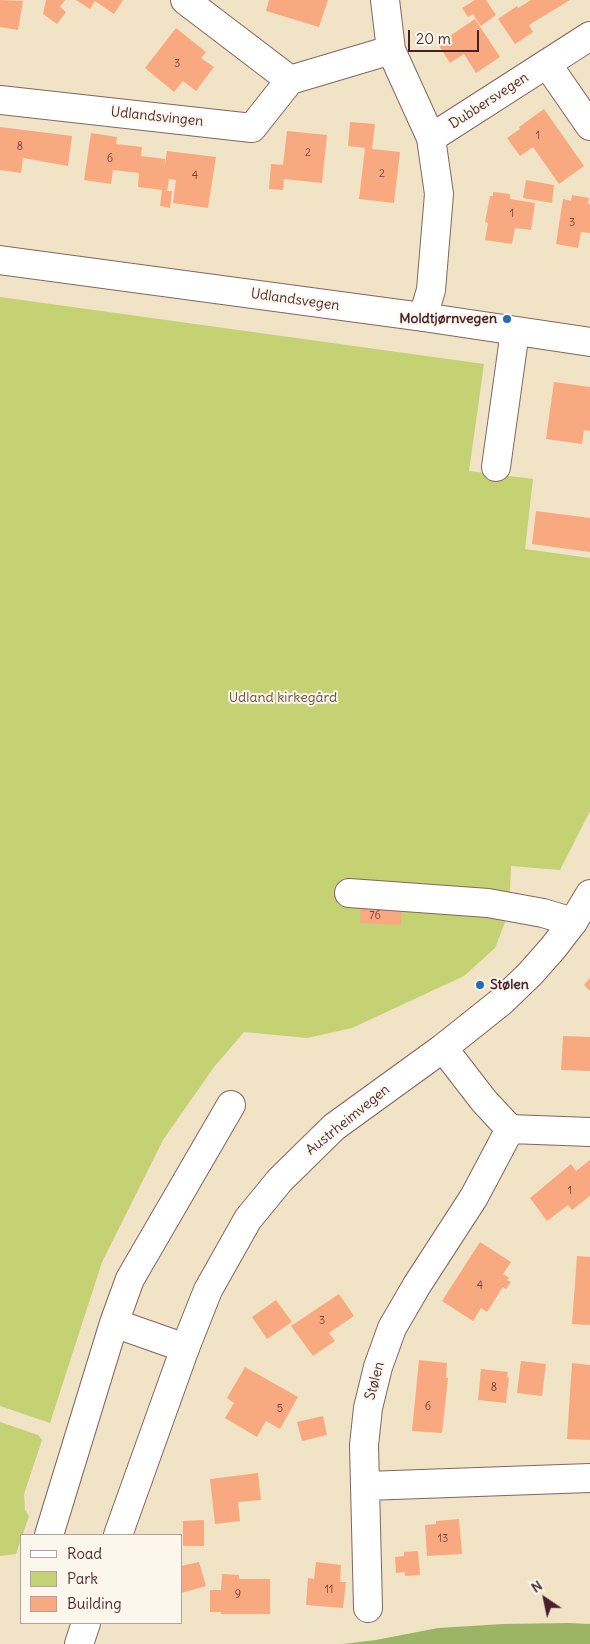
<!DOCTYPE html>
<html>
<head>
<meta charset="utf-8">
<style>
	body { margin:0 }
	#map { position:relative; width:590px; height:1644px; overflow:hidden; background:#f0e3c6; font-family:Delius,sans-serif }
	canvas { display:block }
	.legend { position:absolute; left:20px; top:1534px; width:162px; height:90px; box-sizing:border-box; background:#fbf7ec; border:1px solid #b4a19f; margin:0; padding:6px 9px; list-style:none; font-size:15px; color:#4a1f2b }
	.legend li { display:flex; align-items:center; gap:10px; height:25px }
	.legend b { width:25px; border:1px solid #b4a19f }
	.north { position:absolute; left:520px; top:1574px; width:50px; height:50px; -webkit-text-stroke:4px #fbf7ec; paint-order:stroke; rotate:326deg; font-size:14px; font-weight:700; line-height:20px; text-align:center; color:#4a1f2b }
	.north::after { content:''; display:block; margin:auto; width:18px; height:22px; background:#4a1f2b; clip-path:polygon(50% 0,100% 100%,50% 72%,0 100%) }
	.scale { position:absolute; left:408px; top:30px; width:71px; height:22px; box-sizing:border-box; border:2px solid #4a1f2b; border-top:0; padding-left:6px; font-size:15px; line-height:18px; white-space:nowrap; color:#4a1f2b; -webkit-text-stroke:4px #fbf7ec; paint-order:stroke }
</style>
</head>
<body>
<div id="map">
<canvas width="590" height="1644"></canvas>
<ul class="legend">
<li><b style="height:6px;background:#fff"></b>Road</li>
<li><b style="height:14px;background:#c4d274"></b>Park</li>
<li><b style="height:14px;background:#f9a97f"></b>Building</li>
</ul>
<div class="north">N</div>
<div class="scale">20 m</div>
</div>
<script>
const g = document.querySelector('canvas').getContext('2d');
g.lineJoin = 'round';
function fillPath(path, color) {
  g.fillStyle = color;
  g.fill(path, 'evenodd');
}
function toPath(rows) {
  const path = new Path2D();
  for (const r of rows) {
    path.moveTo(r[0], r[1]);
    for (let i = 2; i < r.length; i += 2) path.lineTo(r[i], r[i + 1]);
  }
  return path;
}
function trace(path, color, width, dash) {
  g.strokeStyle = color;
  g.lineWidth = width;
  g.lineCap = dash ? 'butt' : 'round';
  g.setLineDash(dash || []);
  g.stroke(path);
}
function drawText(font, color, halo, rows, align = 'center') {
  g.font = font + ' Delius,sans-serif';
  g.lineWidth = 4;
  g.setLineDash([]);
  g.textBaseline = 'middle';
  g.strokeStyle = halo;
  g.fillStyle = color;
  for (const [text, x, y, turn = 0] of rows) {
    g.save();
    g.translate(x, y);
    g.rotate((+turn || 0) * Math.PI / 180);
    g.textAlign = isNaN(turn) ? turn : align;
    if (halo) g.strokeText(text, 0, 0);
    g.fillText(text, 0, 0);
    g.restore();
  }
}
fillPath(toPath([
	[0,297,484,364,469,471,533,479,525,549,590,558,590,811,560,870,511,866,509,912,495,948,464,976,352,1028,307,1038,244,1032,214,1067,163,1140,102,1262,50,1423,0,1406],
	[0,1422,38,1435,42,1440,24,1494,25,1510,29,1516,16,1554,0,1556]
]), '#c4d274');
fillPath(toPath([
	[569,1623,590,1624,590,1644,343,1644,376,1640,438,1628,503,1624]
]), '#9bb466');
fillPath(toPath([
	[0,0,23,1,18,30,0,27],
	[46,0,65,0,60,7,66,12,57,24,43,14],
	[76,0,123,0,114,14,95,1,90,9],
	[269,0,328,0,319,27,266,11],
	[475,0,486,0,496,15,481,26,473,14,468,17,462,8],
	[531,0,570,0,529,25,533,32,515,44,498,19,517,6,518,8],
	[475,19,500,57,476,73,464,54,450,63,438,44],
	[176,28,206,52,201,58,214,67,196,91,183,81,174,92,145,68],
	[544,109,584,166,559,184,533,147,520,156,507,138,520,129,519,127],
	[350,122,375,124,372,149,400,152,394,203,359,199,365,148,348,146],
	[0,127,72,136,68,166,23,158,21,173,0,170],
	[287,131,327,135,322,183,284,179,283,190,269,189,271,164,283,165],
	[91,133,117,137,116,144,142,147,141,156,165,159,164,170,167,151,216,157,208,208,173,203,176,180,169,179,167,191,172,191,170,208,160,206,162,190,138,187,139,173,113,170,111,184,84,180],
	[526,180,554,185,552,203,523,198],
	[493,192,510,194,510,199,535,203,531,230,515,228,512,244,485,240,488,223,485,222,490,196,493,196],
	[572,195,589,198,588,204,590,204,590,233,581,232,578,248,556,244,563,199,571,201],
	[554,382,590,387,590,431,584,430,582,444,546,439],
	[536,511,590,518,590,552,532,544],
	[361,902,402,907,401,925,360,923],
	[590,978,590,991,584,985],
	[563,1036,590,1037,590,1071,561,1070],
	[590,1160,590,1196,572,1210,568,1205,547,1221,530,1198,571,1164,576,1171],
	[480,1242,511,1262,503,1274,509,1278,507,1280,511,1282,506,1289,503,1287,487,1312,481,1308,473,1321,442,1301],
	[577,1256,590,1257,590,1325,572,1324],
	[339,1294,354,1316,329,1333,335,1341,313,1356,291,1326],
	[276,1300,292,1322,267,1339,252,1317],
	[419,1360,447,1363,446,1378,448,1378,442,1433,412,1431],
	[521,1361,546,1364,542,1396,517,1393],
	[572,1363,590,1365,590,1440,567,1439],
	[245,1367,298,1397,280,1429,266,1421,257,1437,225,1418,234,1403,227,1398],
	[481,1369,508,1372,507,1377,509,1378,506,1403,478,1400],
	[323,1416,327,1435,302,1441,297,1422],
	[258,1473,261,1500,238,1502,240,1521,215,1524,210,1479],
	[459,1519,462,1554,427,1556,425,1525,436,1524,436,1521],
	[204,1520,204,1546,183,1546,183,1521],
	[418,1551,420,1575,405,1576,405,1572,396,1573,395,1557,404,1556,404,1552],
	[199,1562,206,1586,181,1593,181,1566],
	[316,1562,341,1565,340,1582,346,1582,343,1608,306,1605,308,1578,314,1579],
	[222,1574,239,1575,239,1579,270,1579,270,1614,221,1614,221,1612,210,1612,210,1590,221,1590]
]), '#f9a97f');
const minor = toPath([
	[185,0,290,80],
	[385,0,391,50,431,138,439,194,431,290,423,317],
	[547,64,590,126],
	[0,100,252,128,290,80,391,50],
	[431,138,590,36],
	[0,260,423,317,590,342],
	[496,467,515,331],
	[349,893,488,903,543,913,573,922],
	[443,1048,484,1101,510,1129,590,1132],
	[114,1323,185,1348],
	[366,1486,590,1478],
	[49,1535,114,1323,130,1279,231,1105],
	[368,1608,364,1445,368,1408,378,1367,392,1328,417,1285,474,1197,510,1129]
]);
const major = toPath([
	[118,1535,185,1348,208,1290,248,1219,280,1180,334,1127,443,1048,502,1001,530,974,553,948,573,922,590,894],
	[79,1644,86,1623]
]);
trace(minor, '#846461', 30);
trace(major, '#846461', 30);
trace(minor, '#fff', 28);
trace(major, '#fff', 28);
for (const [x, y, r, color] of [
	[507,319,5,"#1f6fb2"],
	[480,985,5,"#1f6fb2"]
]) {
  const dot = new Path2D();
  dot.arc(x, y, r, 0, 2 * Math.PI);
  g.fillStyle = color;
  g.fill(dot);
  trace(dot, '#fbf7ec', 2);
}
drawText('11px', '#764240', null, [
	["3",177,64],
	["1",538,136],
	["8",20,147],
	["2",308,153],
	["6",110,159],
	["2",382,174],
	["4",195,176],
	["1",512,214],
	["3",572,223],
	["76",375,916],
	["1",570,1191],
	["4",480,1286],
	["3",322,1321],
	["8",494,1388],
	["6",428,1407],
	["5",280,1409],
	["13",443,1539],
	["11",329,1590],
	["9",238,1595]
]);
drawText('14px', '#4a1f2b', '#fbf7ec', [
	["Dubbersvegen",489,101,-33],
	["Udlandsvingen",157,117,6],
	["Udlandsvegen",295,300,8],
	["Austrheimvegen",348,1120,-39],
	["Stølen",375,1381,-75]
]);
drawText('bold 14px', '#4a1f2b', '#fbf7ec', [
	["Moldtjørnvegen",497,319],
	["Stølen",490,985,"left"]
], 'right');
drawText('14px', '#684c3d', '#fbf7ec', [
	["Udland kirkegård",283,698]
]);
</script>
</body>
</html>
